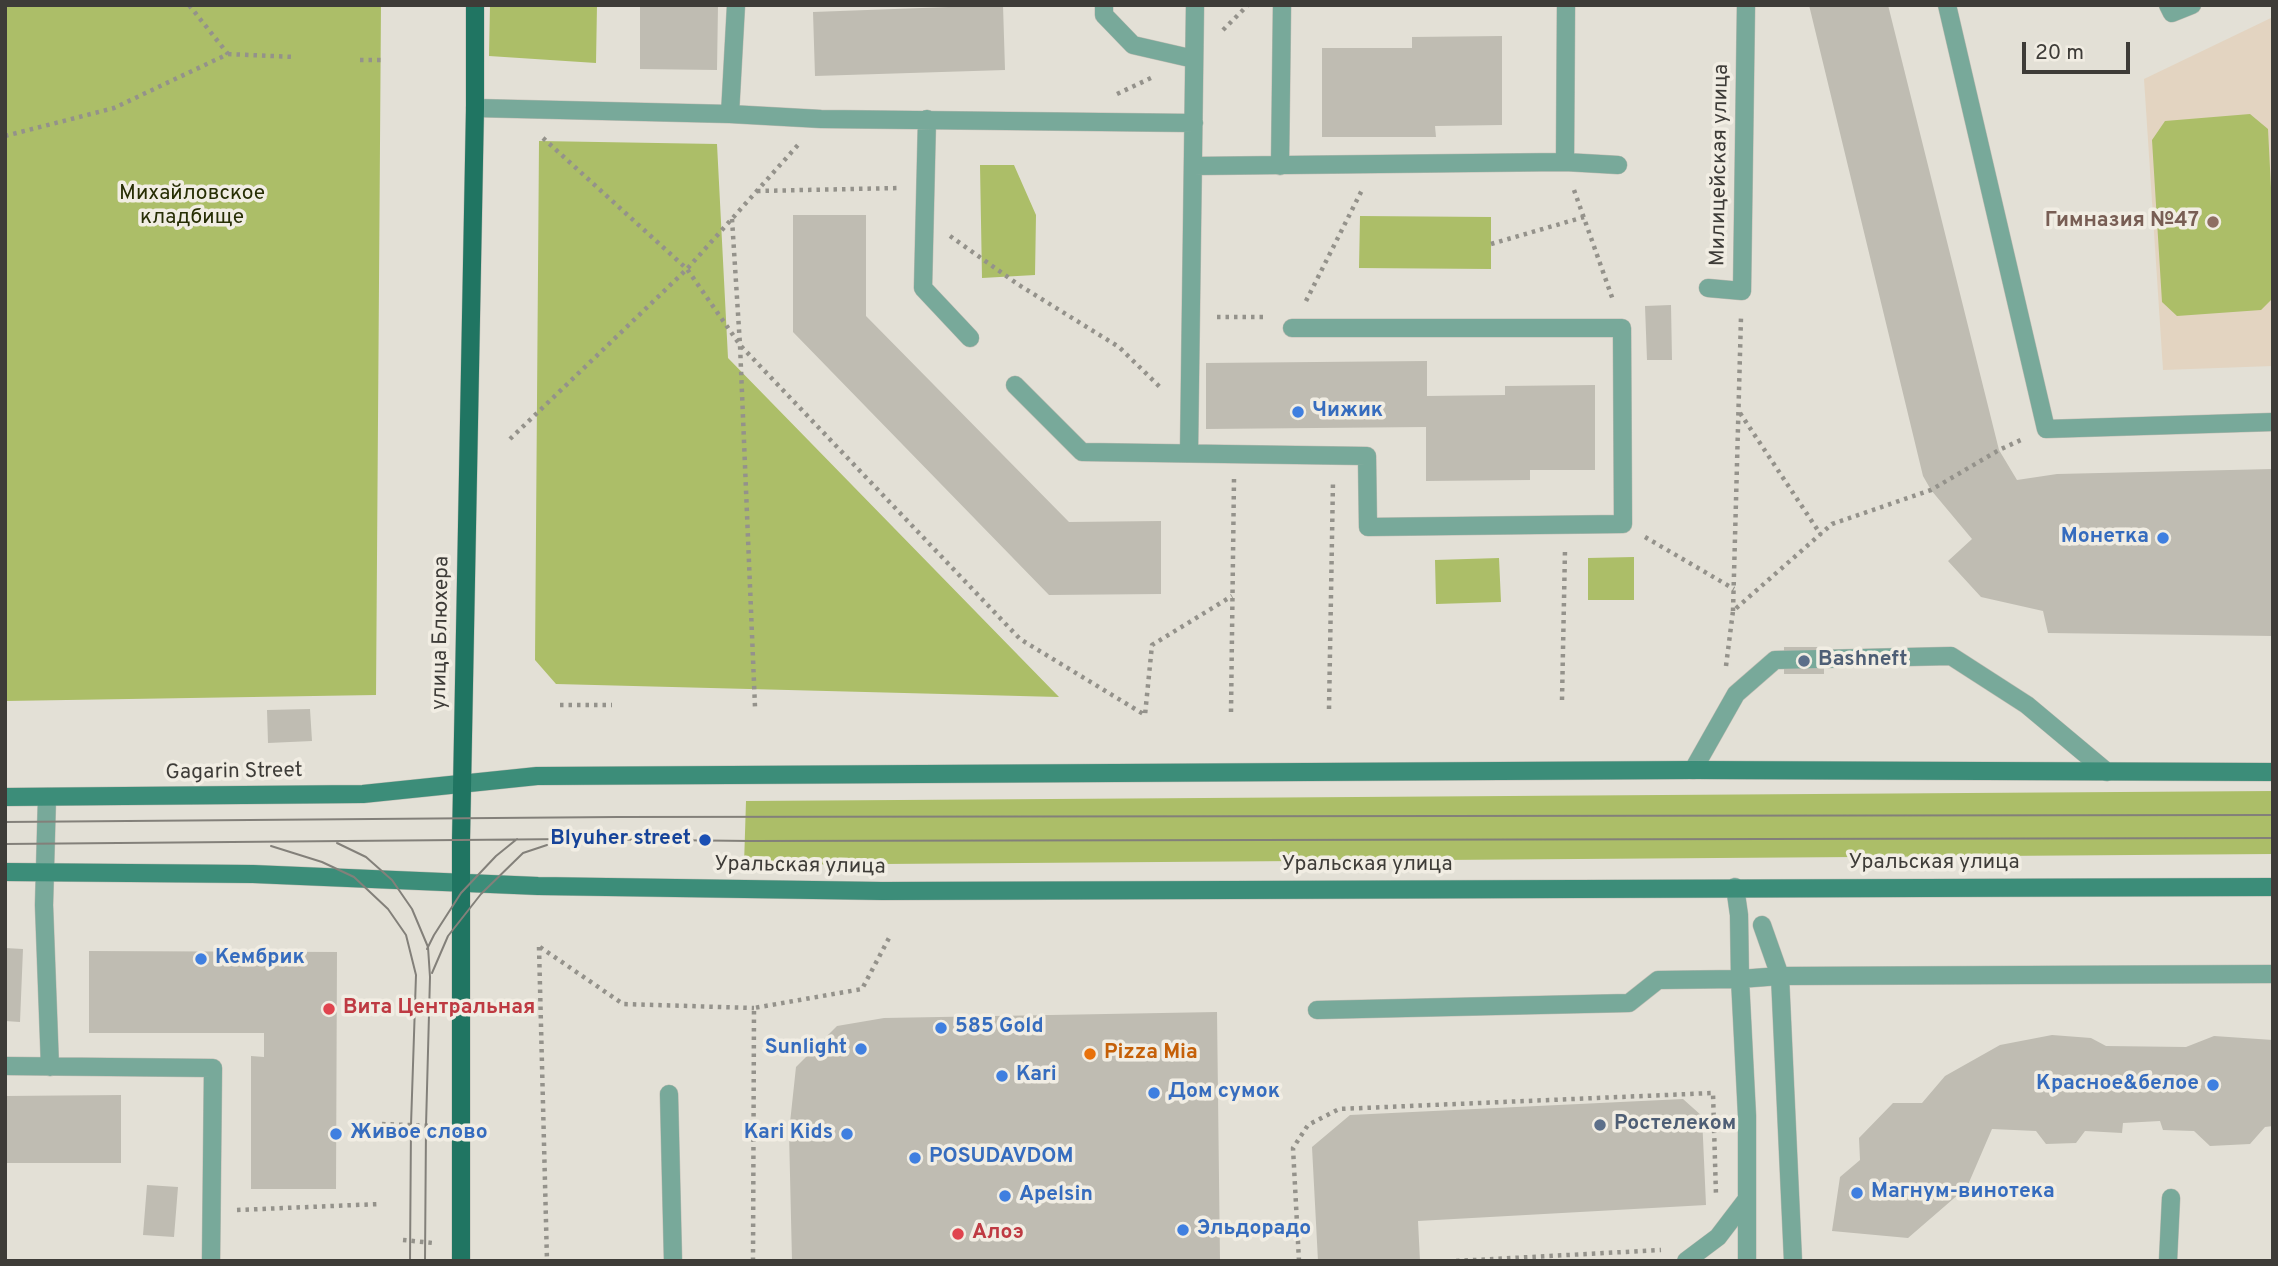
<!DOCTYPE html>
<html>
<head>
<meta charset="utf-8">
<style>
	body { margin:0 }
	#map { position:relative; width:2278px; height:1266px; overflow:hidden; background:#e3e0d6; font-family:Overpass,sans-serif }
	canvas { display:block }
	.frame { position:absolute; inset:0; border:7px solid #3e3c38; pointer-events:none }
	.scale { position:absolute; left:2022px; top:42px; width:108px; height:32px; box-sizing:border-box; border:4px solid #3e3c38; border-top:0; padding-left:9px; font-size:21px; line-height:24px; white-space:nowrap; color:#3e3c38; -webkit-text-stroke:5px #f1ede3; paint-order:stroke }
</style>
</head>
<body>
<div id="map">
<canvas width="2278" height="1266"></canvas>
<div class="frame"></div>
<div class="scale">20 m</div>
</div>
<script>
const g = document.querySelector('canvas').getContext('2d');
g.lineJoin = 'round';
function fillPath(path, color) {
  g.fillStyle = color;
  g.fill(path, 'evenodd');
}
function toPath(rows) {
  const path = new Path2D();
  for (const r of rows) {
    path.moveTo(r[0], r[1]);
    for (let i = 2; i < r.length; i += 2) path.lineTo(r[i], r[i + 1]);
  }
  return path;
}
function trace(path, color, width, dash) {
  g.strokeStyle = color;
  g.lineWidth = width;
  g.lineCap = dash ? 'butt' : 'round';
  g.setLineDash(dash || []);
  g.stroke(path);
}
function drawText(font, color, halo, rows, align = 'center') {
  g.font = font + ' Overpass,sans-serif';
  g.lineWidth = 7;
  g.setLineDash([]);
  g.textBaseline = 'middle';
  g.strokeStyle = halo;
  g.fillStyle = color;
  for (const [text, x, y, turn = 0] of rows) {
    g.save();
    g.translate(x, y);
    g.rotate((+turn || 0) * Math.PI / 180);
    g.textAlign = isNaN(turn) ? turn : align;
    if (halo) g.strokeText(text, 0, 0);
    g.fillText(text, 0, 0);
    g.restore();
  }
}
fillPath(toPath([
	[2273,17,2273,366,2163,370,2144,79]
]), '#e3d4c1');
fillPath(toPath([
	[5,5,381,5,376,695,5,701],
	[490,5,597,5,596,63,489,56],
	[2250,114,2268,129,2273,227,2273,298,2261,310,2177,316,2162,302,2152,140,2165,121],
	[539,141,717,144,728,358,1059,697,556,684,535,660],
	[980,165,1014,165,1036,215,1035,275,982,278],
	[1360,216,1491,217,1491,269,1359,268],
	[1634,557,1634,600,1588,600,1588,558],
	[1499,558,1501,602,1436,604,1435,560],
	[2273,791,2273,854,744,865,746,801]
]), '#acbe68');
fillPath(toPath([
	[640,5,718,5,717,70,640,69],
	[1003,5,1005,70,815,76,813,12],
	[1809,5,1888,5,1999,450,2017,480,2057,474,2273,469,2273,636,2048,633,2043,611,1981,597,1948,561,1972,539,1931,490,1923,476],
	[1502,36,1502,125,1435,126,1436,137,1322,137,1322,48,1412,48,1412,37],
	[793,215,866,215,866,316,1069,522,1161,521,1161,594,1049,595,793,332],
	[1671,305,1672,360,1647,360,1645,306],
	[1427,361,1427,396,1505,395,1505,386,1595,385,1595,470,1530,470,1530,480,1426,481,1426,427,1206,429,1206,363],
	[1784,647,1824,647,1824,674,1784,674],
	[310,709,312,741,268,743,267,710],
	[5,948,23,949,20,1022,5,1021],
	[89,951,337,952,336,1189,251,1189,251,1056,264,1057,264,1033,89,1033],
	[1217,1012,1220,1261,792,1261,789,1132,796,1067,837,1026,884,1018],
	[2052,1035,2091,1038,2106,1046,2186,1047,2214,1036,2273,1040,2273,1126,2265,1127,2250,1144,2210,1146,2194,1131,2163,1130,2160,1121,2123,1123,2122,1133,2085,1131,2076,1143,2046,1144,2036,1131,1992,1129,1967,1187,1908,1238,1832,1231,1840,1177,1860,1160,1859,1138,1893,1103,1922,1103,1945,1076,2000,1045],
	[121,1095,121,1163,5,1163,5,1096],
	[1683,1099,1702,1116,1706,1205,1418,1221,1420,1261,1318,1261,1312,1147,1350,1115],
	[147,1185,178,1187,174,1237,143,1235]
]), '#bfbcb2');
const service = toPath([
	[1104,5,1104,15,1133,45,1194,59],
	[1947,5,2046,429,2273,422],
	[2168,5,2172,13,2192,5],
	[475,108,730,114,821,119,1194,123],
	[730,114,736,5],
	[927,119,923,288,970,338],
	[1565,162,1618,165],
	[1193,166,1565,162,1566,5],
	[1280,166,1282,5],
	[1708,288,1742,291,1746,5],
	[1015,385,1082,452,1367,456,1368,527,1623,524,1622,328,1292,328],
	[1189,453,1195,5],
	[1693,770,1736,694,1775,660,1951,656,2027,705,2107,772],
	[47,797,44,905,50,1067],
	[1762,925,1780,976,1793,1261],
	[1317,1010,1629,1003,1658,980,1740,979,1739,915,1735,887],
	[5,1066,213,1068,211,1261],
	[669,1094,673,1261],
	[1686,1261,1718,1237,1747,1199],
	[1747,1261,1747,1116,1740,979,1780,976,2273,974],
	[2168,1261,2171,1198]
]);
const secondary = toPath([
	[5,797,363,794,537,776,1693,770,2273,772],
	[5,872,253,874,538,886,882,891,2273,887]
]);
const primary = toPath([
	[461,1261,461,840,475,108,475,5]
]);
trace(service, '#bfbcb3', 19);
trace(secondary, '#bfbcb3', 19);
trace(primary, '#bfbcb3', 19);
trace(toPath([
	[1223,30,1248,5],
	[228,54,295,57],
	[360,60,381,60],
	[1117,94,1153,77],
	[5,136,114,108,228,54,189,5],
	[543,138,687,269,740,345,1020,639,1145,715,1152,645,1232,596],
	[1574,190,1613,300],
	[757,191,900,188],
	[732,219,740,345,755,707],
	[950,236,1019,285,1119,347,1161,388],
	[1491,244,1584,217],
	[1306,301,1362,190],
	[1217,317,1267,317],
	[1740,413,1821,535],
	[510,439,687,269,798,145],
	[1645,537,1734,589],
	[1733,611,1741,317],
	[1726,666,1733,611,1832,524,1931,490,1999,450,2023,439],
	[1562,700,1565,550],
	[560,705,612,705],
	[1329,709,1333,481],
	[1231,712,1234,479],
	[539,947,547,1261],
	[540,947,623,1004,754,1008],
	[382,1124,434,1126],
	[237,1210,380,1204],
	[403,1240,433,1243],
	[753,1261,754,1008,862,989,889,938],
	[1299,1261,1293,1148,1308,1125,1339,1109,1713,1093,1716,1195],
	[1456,1261,1661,1250]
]), '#94928b', 4.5, [3.5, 5]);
trace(service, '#78a99a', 18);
trace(secondary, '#3c8d79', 18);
trace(primary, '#207562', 18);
trace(toPath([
	[5,822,617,817,2273,815],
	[337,843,366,857,392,880,412,909,428,947,430,977,426,1126,425,1261],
	[5,844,572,839,751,841,2273,838],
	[271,846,322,862,354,877,388,909,406,935,416,975,411,1125,410,1261],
	[427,949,434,935,461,893,496,856,517,839],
	[432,973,448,936,481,894,523,853,547,845]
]), '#83807a', 2);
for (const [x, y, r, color] of [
	[2213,222,7,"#8d6e63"],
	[1298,412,7,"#3f7fe0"],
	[2163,538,7,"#3f7fe0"],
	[1804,661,7,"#5c6f8a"],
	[705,840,7,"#1a4fb4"],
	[201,959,7,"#3f7fe0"],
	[329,1009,7,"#e0444e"],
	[941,1028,7,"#3f7fe0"],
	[861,1049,7,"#3f7fe0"],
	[1090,1054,7,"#e8710a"],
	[1002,1076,7,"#3f7fe0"],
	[2213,1085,7,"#3f7fe0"],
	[1154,1093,7,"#3f7fe0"],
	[1600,1125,7,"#5c6f8a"],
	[336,1134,7,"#3f7fe0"],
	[847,1134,7,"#3f7fe0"],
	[915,1158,7,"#3f7fe0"],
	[1857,1193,7,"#3f7fe0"],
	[1005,1196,7,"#3f7fe0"],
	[1183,1230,7,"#3f7fe0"],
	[958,1234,7,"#e0444e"]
]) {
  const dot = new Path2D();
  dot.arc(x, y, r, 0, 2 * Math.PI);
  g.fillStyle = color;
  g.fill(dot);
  trace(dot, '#f1ede3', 2.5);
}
drawText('21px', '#3e3c38', '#f1ede3', [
	["Милицейская улица",1721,165,-89],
	["улица Блюхера",442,633,-89],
	["Gagarin Street",234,773,-1],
	["Уральская улица",1934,864],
	["Уральская улица",1367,866],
	["Уральская улица",800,867,1]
]);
drawText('21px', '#272e04', '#f1ede3', [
	["Михайловское",192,195],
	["кладбище",192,219]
]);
drawText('bold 21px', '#785e54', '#f1ede3', [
	["Гимназия №47",2199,222]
], 'right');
drawText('bold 21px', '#366cbe', '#f1ede3', [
	["Чижик",1312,412],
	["Монетка",2149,538,"right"],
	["Кембрик",215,959],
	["585 Gold",955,1028],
	["Sunlight",847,1049,"right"],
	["Kari",1016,1076],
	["Красное&белое",2199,1085,"right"],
	["Дом сумок",1168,1093],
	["Живое слово",350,1134],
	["Kari Kids",833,1134,"right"],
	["POSUDAVDOM",929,1158],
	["Магнум-винотека",1871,1193],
	["Apelsin",1019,1196],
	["Эльдорадо",1197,1230]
], 'left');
drawText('bold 21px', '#4e5e75', '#f1ede3', [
	["Bashneft",1818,661],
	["Ростелеком",1614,1125]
], 'left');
drawText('bold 21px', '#164399', '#f1ede3', [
	["Blyuher street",691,840]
], 'right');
drawText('bold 21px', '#be3a42', '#f1ede3', [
	["Вита Центральная",343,1009],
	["Алоэ",972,1234]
], 'left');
drawText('bold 21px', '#c56008', '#f1ede3', [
	["Pizza Mia",1104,1054]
], 'left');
</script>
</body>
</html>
